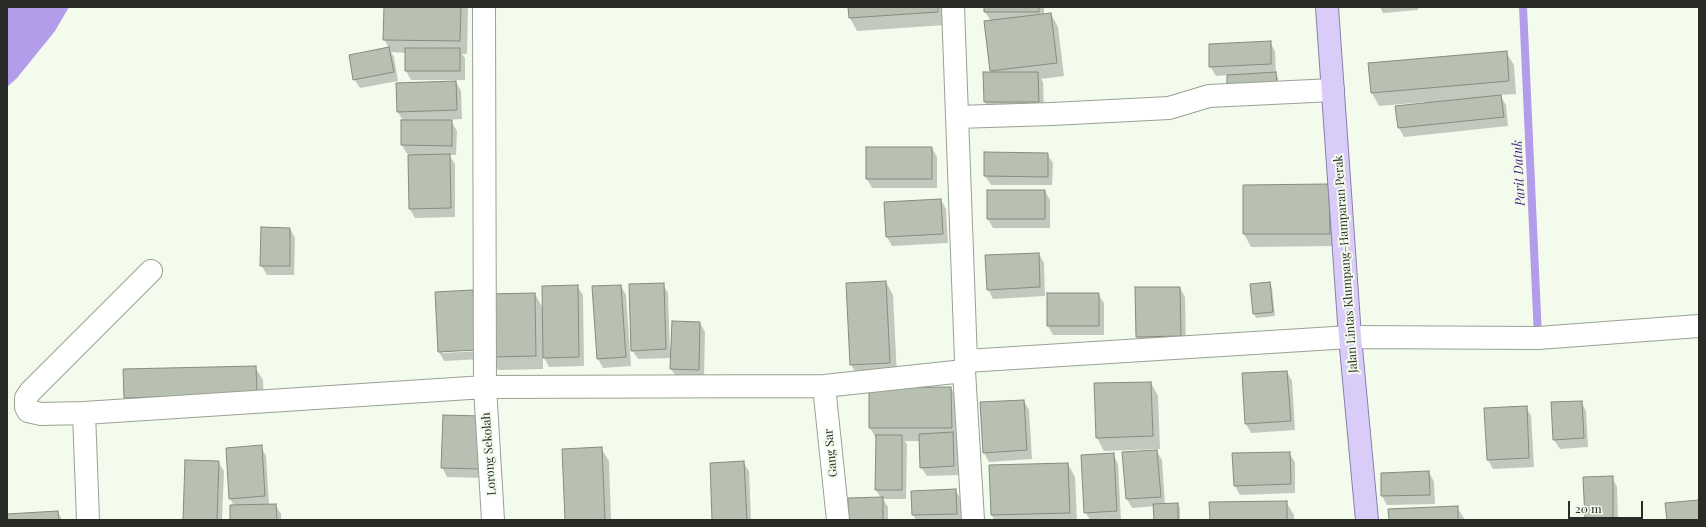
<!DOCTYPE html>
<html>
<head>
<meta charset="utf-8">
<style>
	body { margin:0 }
	#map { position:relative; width:1706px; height:527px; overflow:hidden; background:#f3fbed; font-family:"Playfair Display",serif }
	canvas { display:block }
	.frame { position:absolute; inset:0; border:8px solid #282b26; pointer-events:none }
	.scale { position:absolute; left:1568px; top:501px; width:75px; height:18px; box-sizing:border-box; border:2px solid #282b26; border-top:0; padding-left:5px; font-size:12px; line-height:14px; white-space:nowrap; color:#282b26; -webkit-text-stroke:3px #f3fbed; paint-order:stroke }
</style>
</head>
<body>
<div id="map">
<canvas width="1706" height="527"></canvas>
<div class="frame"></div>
<div class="scale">20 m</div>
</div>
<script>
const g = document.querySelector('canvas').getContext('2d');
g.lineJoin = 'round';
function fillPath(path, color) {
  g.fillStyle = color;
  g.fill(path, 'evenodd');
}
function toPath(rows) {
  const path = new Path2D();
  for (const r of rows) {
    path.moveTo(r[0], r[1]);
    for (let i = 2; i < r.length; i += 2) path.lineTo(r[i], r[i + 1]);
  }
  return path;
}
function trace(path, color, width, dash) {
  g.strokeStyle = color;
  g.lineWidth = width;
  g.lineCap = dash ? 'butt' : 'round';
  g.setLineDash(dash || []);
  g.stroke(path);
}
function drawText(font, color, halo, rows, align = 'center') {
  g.font = font + ' "Playfair Display",serif';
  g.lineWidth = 4;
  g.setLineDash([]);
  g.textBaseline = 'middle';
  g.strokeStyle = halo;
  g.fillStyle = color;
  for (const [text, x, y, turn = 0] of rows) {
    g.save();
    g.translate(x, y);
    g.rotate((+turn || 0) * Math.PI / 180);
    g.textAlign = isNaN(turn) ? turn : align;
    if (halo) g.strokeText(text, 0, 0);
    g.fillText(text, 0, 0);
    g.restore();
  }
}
fillPath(toPath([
	[7,7,69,7,55,31,17,78,7,87]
]), '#b39ce9');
fillPath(toPath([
	[385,7,467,7,468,9,467,54,462,54,465,58,465,80,411,80,406,71,406,53,391,52,394,57,398,81,360,88,354,79,389,48,384,39],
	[849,7,944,7,945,25,857,31,850,18],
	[985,7,1044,7,1044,15,1051,14,1058,27,1064,76,1041,79,1043,82,1044,111,990,111,985,102,993,73,991,70,991,21,985,12],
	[1380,7,1418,7,1418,10,1383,13],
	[1270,42,1275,51,1276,74,1278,78,1279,89,1228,75,1216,76,1210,66],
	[1506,52,1514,65,1516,94,1500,95,1506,105,1508,126,1404,137,1399,128,1426,104,1426,102,1379,106,1372,93],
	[456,82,461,91,462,119,447,120,447,121,451,121,457,131,456,155,449,155,455,164,455,217,415,218,410,209,409,154,407,154,402,145,402,121,403,121,398,112,397,84],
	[867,148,932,148,937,157,937,188,872,188,867,179],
	[1047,154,1053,163,1052,185,991,185,985,176],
	[1328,185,1336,246,1251,247,1244,234,1244,186],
	[1045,191,1050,200,1050,228,993,228,988,219],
	[941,200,946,209,948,243,892,246,887,237],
	[290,229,295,238,294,275,267,275,261,265],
	[1039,254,1044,263,1045,296,993,299,988,289],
	[886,282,893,295,897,376,858,378,851,364],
	[1270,283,1272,288,1275,316,1256,318,1254,313],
	[663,284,668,293,670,352,700,323,705,332,704,379,677,378,671,369,672,358,638,359,632,350],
	[577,286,583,295,584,366,549,367,543,356,543,369,498,370,491,357,535,294,544,310],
	[621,286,626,295,631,366,603,368,598,359],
	[1180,288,1185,297,1186,345,1142,346,1137,337],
	[473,291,478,300,442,353,481,351,481,359,444,361,439,352],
	[1098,294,1104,303,1104,335,1053,335,1048,326],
	[255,367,263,380,264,407,132,410,125,397],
	[1287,372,1292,381,1295,430,1251,433,1246,424],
	[1151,383,1158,396,1160,449,1104,451,1097,438],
	[951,388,958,401,959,441,957,441,959,475,927,476,921,467,920,441,905,441,907,445,906,499,883,499,888,507,888,520,849,520,881,498,876,490,877,440,870,428,870,389],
	[1024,401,1029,410,1032,459,989,462,984,453],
	[1581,402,1586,411,1588,447,1560,449,1554,440],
	[1526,407,1531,416,1534,467,1493,469,1488,460],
	[481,417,484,478,447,477,442,467],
	[261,447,266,456,269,505,275,505,281,514,281,520,231,520,234,506,230,498],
	[601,448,609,461,611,520,566,520],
	[1156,450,1162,460,1165,505,1177,504,1180,508,1180,520,1155,520,1155,506,1132,508,1127,499],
	[1289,453,1295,462,1295,493,1240,495,1235,486],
	[1113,454,1118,464,1121,520,1090,520,1085,512],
	[218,462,224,471,222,520,184,520],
	[743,462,749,471,751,520,713,520],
	[1068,464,1075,477,1077,520,994,520,992,515,990,466],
	[1429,472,1434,482,1435,504,1387,505,1382,496,1382,474],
	[1612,477,1617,487,1618,520,1585,520],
	[955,490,961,499,961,520,916,520,913,515,912,492],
	[1286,502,1294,515,1294,520,1211,520],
	[1457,507,1465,520,1390,520],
	[58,512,62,520,7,520,7,515]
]), '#0003');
trace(toPath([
	[1523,7,1538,337]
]), '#b39ce9', 8);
const building = toPath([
	[384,7,461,7,460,41,383,40,384,7],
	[848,7,938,7,938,12,849,18,848,7],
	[984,7,1039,7,1039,12,984,12,984,7],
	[1051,13,1057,63,990,71,984,21,1051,13],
	[1271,41,1271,64,1209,67,1209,44,1271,41],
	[389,47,394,72,353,80,349,55,389,47],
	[405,48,460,48,460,71,405,71,405,48],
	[1507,51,1509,81,1371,93,1368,63,1507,51],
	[983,72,1038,72,1039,102,984,102,983,72],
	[1276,72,1277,85,1227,87,1227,75,1276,72],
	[456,81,457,110,397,112,396,83,456,81],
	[1501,95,1504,117,1398,128,1395,106,1501,95],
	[401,120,452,120,452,146,401,145,401,120],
	[866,147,932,147,932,179,866,179,866,147],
	[984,152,1048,153,1048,177,984,176,984,152],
	[450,154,451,208,409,209,408,155,450,154],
	[1329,184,1330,234,1243,234,1243,185,1329,184],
	[987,190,1045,190,1045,219,987,219,987,190],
	[941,199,943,234,886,237,884,202,941,199],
	[261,227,290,228,290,266,260,266,261,227],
	[1039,253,1040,287,987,290,985,255,1039,253],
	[886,281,890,363,850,365,846,283,886,281],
	[1270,282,1273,312,1253,314,1250,284,1270,282],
	[664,283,666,349,631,351,629,284,664,283],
	[578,285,579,357,543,358,542,286,578,285],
	[621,285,626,357,597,359,592,286,621,285],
	[1135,287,1180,287,1181,336,1136,337,1135,287],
	[473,290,476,350,438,352,435,292,473,290],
	[535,293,536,356,490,357,488,294,535,293],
	[1047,293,1099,293,1099,326,1047,326,1047,293],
	[672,321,700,322,699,370,670,369,672,321],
	[256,366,257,394,124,398,123,369,256,366],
	[1287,371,1291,421,1245,424,1242,373,1287,371],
	[1151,382,1153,436,1096,438,1094,383,1151,382],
	[951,387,952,428,869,428,869,388,951,387],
	[1024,400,1027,450,983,453,980,402,1024,400],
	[1582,401,1584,438,1553,440,1551,402,1582,401],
	[1527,406,1529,458,1487,460,1484,408,1527,406],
	[443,415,482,416,480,469,441,468,443,415],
	[953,432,954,466,920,468,919,434,953,432],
	[876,435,902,435,902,490,875,490,876,435],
	[262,445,265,496,229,499,226,448,262,445],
	[602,447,605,520,565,520,562,449,602,447],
	[1157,450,1161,497,1126,499,1122,452,1157,450],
	[1290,452,1291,484,1234,486,1232,453,1290,452],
	[1114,453,1117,511,1084,513,1081,455,1114,453],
	[185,460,219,461,217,520,183,520,185,460],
	[744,461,747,520,712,520,710,463,744,461],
	[1068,463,1070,513,991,515,989,465,1068,463],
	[1429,471,1430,495,1381,496,1381,473,1429,471],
	[1613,476,1613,520,1585,520,1583,477,1613,476],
	[956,489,957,514,912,515,911,491,956,489],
	[883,497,883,520,848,520,848,498,883,497],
	[1699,500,1699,520,1667,520,1665,503,1699,500],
	[1287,501,1287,520,1210,520,1209,502,1287,501],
	[1178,503,1178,520,1154,520,1153,504,1178,503],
	[276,504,277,520,230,520,230,505,276,504],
	[1458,506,1458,520,1389,520,1388,509,1458,506],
	[58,511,59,520,7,520,7,514,58,511]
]);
fillPath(building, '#b7c0b1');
trace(building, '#858c7f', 1);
const minor = toPath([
	[484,7,485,387,824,386,964,371,966,361,1350,337,1538,338,1699,326],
	[953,7,966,361],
	[957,117,1052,114,1169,108,1209,96,1333,90],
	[151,271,30,392,26,398,26,407,28,411,41,414,84,413,485,387,493,520],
	[964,371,973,520],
	[824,386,838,520],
	[84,413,88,520]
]);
const major = toPath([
	[1327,7,1350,337,1367,520]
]);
trace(minor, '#99a194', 24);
trace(major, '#8a7eab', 24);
trace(minor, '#fff', 22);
trace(major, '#d9ccf8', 22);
drawText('12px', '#282b26', '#f3fbed', [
	["Jalan Lintas Klumpang–Hamparan Perak",1346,264,-94],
	["Gang Sar",831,453,-96],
	["Lorong Sekolah",489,454,-94]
]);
drawText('italic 13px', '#46227a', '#f3fbed', [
	["Parit Datuk",1519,173,-93]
]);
</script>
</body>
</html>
